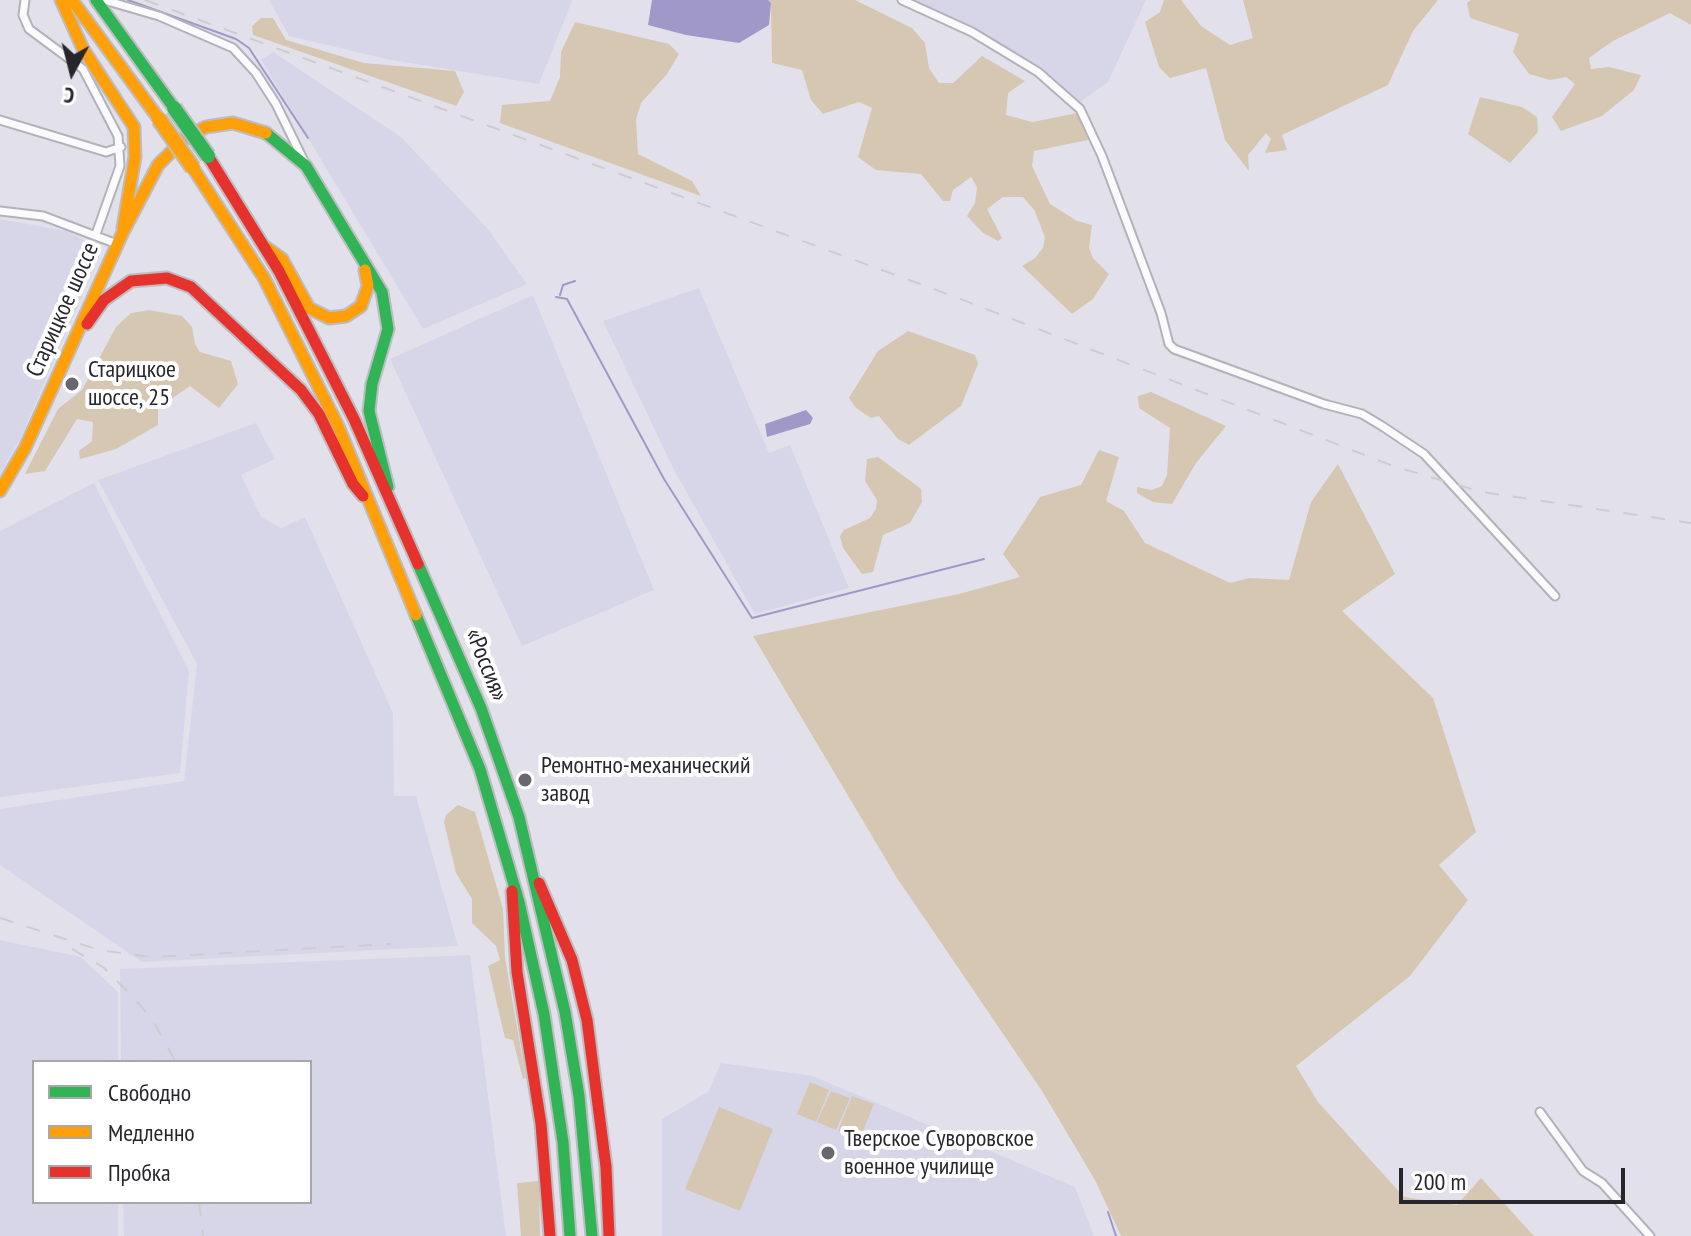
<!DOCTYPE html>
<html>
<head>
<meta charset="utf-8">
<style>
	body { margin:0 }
	#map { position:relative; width:1691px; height:1236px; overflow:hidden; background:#e2e1eb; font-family:"PT Sans Narrow",sans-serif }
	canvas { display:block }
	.legend { position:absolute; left:32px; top:1060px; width:280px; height:144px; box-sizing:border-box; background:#fff; border:2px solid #a8a8ab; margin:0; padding:10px 14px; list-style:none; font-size:24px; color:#26262c }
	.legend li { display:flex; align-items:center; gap:16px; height:40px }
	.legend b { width:40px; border:2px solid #a8a8ab }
	.north { position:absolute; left:32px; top:32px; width:80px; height:80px; -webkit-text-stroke:6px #fff; paint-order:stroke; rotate:187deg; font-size:22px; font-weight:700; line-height:32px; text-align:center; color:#26262c }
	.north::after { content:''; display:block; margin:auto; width:28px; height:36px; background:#26262c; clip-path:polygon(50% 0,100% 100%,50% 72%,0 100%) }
	.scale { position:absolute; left:1399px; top:1168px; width:226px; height:36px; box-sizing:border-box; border:4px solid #26262c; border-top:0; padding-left:10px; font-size:24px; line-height:28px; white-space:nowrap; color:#26262c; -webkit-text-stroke:6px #fff; paint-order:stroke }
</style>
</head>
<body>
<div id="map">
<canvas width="1691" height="1236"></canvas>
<ul class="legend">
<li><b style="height:10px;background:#30b455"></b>Свободно</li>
<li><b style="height:10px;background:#ff9f0a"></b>Медленно</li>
<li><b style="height:10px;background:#e5322d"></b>Пробка</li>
</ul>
<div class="north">С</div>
<div class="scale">200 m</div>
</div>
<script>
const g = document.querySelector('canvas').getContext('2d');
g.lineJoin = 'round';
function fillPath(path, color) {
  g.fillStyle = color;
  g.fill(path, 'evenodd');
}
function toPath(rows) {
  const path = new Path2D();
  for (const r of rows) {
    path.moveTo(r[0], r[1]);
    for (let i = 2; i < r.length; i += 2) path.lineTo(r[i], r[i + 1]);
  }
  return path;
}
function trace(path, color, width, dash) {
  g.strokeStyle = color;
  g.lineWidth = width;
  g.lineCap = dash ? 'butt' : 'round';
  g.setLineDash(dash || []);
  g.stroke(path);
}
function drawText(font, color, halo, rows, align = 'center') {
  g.font = font + ' "PT Sans Narrow",sans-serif';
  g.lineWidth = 8;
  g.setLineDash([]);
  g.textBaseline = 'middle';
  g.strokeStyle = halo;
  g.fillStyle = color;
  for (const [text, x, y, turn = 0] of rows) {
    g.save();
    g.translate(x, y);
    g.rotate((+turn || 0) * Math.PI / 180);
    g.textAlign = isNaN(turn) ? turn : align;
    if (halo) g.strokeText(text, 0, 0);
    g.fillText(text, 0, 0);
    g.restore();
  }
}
fillPath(toPath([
	[269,0,571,0,572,1,539,84,386,59,289,36],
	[911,0,1146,0,1108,82,1080,102,1042,68,974,29],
	[273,52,401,137,487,228,527,284,423,329,261,60],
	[0,219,67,231,102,250,21,437,0,474],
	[699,288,769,453,790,445,849,588,755,614,673,468,603,321],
	[533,295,654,590,522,646,390,359],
	[256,423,275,459,241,475,261,517,281,528,305,517,393,713,394,796,416,796,458,946,142,962,0,865,0,809,184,781,197,664,98,480],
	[94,483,189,671,180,773,0,797,0,531],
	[0,940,81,957,118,992,118,1062,34,1062,34,1202,118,1202,118,1236,0,1236],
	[470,955,506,1236,124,1236,123,1202,310,1202,310,1062,121,1062,120,969],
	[721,1063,813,1076,1075,1187,1094,1236,662,1236,662,1119,708,1092]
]), '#d7d6e8');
fillPath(toPath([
	[768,0,855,0,912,28,925,43,929,68,939,83,953,83,982,56,1025,81,1008,93,1006,115,1032,122,1078,113,1088,140,1034,151,1032,166,1050,204,1077,221,1092,225,1089,248,1093,258,1109,274,1093,299,1072,314,1022,266,1035,258,1043,248,1045,238,1035,211,1023,197,1003,197,987,209,1002,238,998,241,983,233,967,216,975,203,977,187,971,177,953,190,950,201,943,201,921,174,876,170,858,157,872,108,859,102,823,114,811,100,802,70,772,63,771,3],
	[1164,0,1181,0,1201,26,1230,45,1253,38,1243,0,1438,0,1413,31,1388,85,1282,135,1287,150,1265,153,1271,139,1266,133,1248,155,1249,171,1225,140,1206,68,1170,78,1159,67,1145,22,1160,12],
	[1471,0,1691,0,1691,25,1670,13,1613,41,1589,58,1591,69,1609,67,1641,75,1634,90,1602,116,1561,131,1552,117,1575,84,1566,77,1550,80,1529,74,1513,52,1519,34,1470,18,1467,3],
	[261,18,273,18,286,40,364,63,455,71,464,92,456,106,253,35,252,26],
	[575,22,669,44,679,54,667,74,641,103,636,119,638,154,692,181,701,196,500,123,502,105,550,101,560,77,561,52],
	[1480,97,1522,107,1537,117,1538,132,1510,163,1468,134],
	[149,310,182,316,192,327,195,344,200,352,231,361,238,384,219,408,190,386,158,408,158,425,116,449,80,459,79,451,92,441,93,422,77,419,45,471,25,474,58,409,82,390,116,327,131,313],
	[908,331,975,355,978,364,961,406,909,445,898,439,879,416,871,418,856,408,849,398,878,351],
	[1151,392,1226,426,1196,463,1172,504,1153,502,1137,493,1137,487,1152,490,1162,486,1167,475,1170,428,1139,408,1138,396],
	[1099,450,1119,457,1106,501,1124,511,1145,543,1230,583,1249,578,1289,580,1311,502,1338,464,1395,574,1342,611,1433,698,1476,832,1439,865,1468,900,1410,976,1296,1066,1318,1102,1404,1197,1457,1205,1481,1178,1534,1236,1121,1236,1095,1180,1042,1091,897,878,753,636,959,594,1020,577,1003,554,1040,497,1081,485],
	[878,457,921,489,922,502,910,523,883,535,873,572,862,574,843,548,840,536,844,530,870,518,876,509,877,500,865,481,867,459],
	[458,805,475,812,503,909,505,958,526,1078,523,1079,513,1040,505,1038,488,966,500,960,496,946,472,923,472,899,456,873,444,822,446,815],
	[810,1082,829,1090,816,1122,797,1114],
	[831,1091,850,1098,836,1130,817,1122],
	[852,1096,874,1104,859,1140,838,1131],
	[719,1107,773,1129,740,1211,685,1189],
	[539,1181,540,1236,521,1236,517,1183]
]), '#d5c7b1');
fillPath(toPath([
	[652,0,768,0,771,3,769,25,739,43,686,35,648,25],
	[806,410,813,418,810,424,767,437,765,424]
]), '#a099c8');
trace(toPath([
	[128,0,236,39,249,48,308,138],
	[560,295,563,285,575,281],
	[556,297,567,299,664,479,752,618,984,559],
	[1108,1212,1116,1236]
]), '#a099c8', 2);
const street = toPath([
	[25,0,23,15,29,29,83,69,118,136,120,166,96,234],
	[104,0,159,16,233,48,256,73,276,104,304,161],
	[902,0,972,32,1038,72,1080,109,1102,156,1161,313,1169,344,1174,349,1324,404,1362,414,1382,426,1424,454,1555,596],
	[0,120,106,152,121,147],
	[0,211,43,216,117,244],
	[1540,1112,1583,1171,1602,1183,1650,1236]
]);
const fast = toPath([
	[96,0,174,108],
	[266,133,306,166,382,292,388,329,372,384,369,411,388,487],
	[418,564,481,708,519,817,565,1012,579,1096,592,1236],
	[416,615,480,769,519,902,544,1014,563,1142,570,1236]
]);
const slow = toPath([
	[61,0,83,49,134,127,135,157,123,228],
	[72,0,159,119],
	[193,168,264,278,338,426,416,615],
	[267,248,282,259,309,308,329,318,346,316,361,306,368,286,365,270],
	[0,491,25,448,123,232,158,165,186,137,206,127,233,123,266,133]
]);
const jam = toPath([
	[208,156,279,271,354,419,418,564],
	[87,324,104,300,131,281,167,278,191,287,301,390,319,414,353,484,363,496],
	[539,883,572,960,587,1020,606,1167,609,1236],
	[512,891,517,972,541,1124,550,1236]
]);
trace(street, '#b3b2ba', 11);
trace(fast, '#bdbdc1', 15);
trace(slow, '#bdbdc1', 15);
trace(jam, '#bdbdc1', 15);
trace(street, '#fbfafc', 7);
trace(fast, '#30b455', 11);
trace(slow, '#ff9f0a', 11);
trace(jam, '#e5322d', 11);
trace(toPath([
	[145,0,950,295,1396,467,1482,492,1691,523],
	[0,918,99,950,152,957,391,944],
	[72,949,103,967,136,1000,153,1021,176,1062],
	[199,1202,203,1236]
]), '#cdcdcf', 2, [14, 14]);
const fastBridge = toPath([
	[174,108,208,156]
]);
const slowBridge = toPath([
	[159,119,193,168]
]);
trace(fastBridge, '#bdbdc1', 18, []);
trace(slowBridge, '#bdbdc1', 18, []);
trace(fastBridge, '#30b455', 14);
trace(slowBridge, '#ff9f0a', 14);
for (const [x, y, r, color] of [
	[72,384,8,"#68676f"],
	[525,780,8,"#68676f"],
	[828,1153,8,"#68676f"]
]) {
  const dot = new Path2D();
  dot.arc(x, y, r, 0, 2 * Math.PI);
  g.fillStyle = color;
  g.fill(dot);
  trace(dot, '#fff', 3);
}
drawText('24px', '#26262c', '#fff', [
	["Старицкое шоссе",63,310,-66],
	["«Россия»",486,665,68]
]);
drawText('24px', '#26262c', '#fff', [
	["Старицкое",88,370],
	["шоссе, 25",88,398],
	["Ремонтно-механический",541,766],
	["завод",541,794],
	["Тверское Суворовское",844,1139],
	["военное училище",844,1167]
], 'left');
</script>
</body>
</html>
